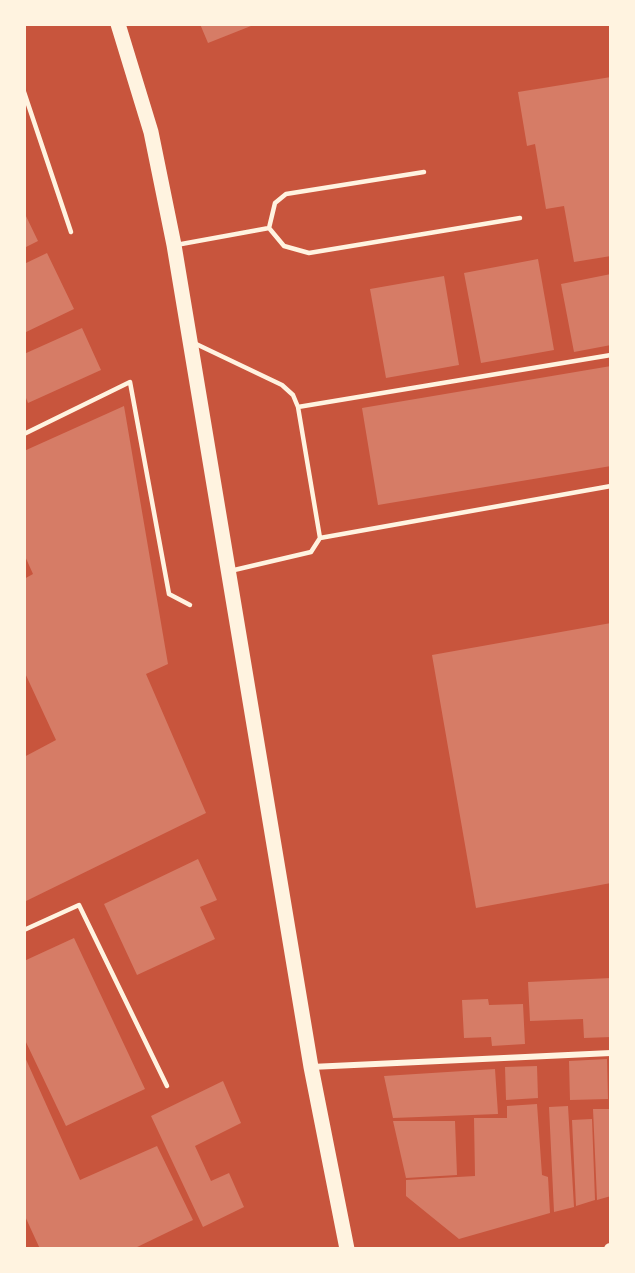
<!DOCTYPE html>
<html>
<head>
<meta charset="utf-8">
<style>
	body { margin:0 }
	#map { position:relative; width:635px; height:1273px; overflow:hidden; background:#c8553d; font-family:"Archivo Narrow",sans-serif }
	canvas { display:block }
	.frame { position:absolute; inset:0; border:26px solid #fff3e0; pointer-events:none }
</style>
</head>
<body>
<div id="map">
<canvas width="635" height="1273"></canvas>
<div class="frame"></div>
</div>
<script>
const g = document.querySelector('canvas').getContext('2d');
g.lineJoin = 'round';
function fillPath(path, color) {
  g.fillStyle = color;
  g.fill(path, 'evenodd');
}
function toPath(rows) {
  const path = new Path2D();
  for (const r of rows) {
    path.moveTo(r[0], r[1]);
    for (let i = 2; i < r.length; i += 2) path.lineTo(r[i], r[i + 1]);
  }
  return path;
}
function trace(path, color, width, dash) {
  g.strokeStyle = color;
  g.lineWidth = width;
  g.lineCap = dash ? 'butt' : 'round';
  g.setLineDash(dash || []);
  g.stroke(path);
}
fillPath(toPath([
	[200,24,256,24,208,43],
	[611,77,611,256,574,262,564,206,546,209,535,144,527,146,518,92],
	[24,212,38,241,24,248],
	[47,253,74,309,24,333,24,264],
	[538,259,554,350,481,363,464,273],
	[611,274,611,345,574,352,561,284],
	[444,276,459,365,386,378,370,289],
	[82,328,101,370,28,403,26,398,24,399,24,354],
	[611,366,611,466,378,505,362,408],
	[124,406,168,664,146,674,206,813,24,902,24,757,56,740,24,671,24,579,33,574,24,554,24,451],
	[611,623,611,883,476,908,432,655],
	[198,859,217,900,200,907,215,939,137,975,104,904],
	[74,938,145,1089,66,1126,24,1038,24,961],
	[611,978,611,1037,584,1038,583,1019,530,1021,528,982],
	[488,999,489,1005,523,1004,525,1044,492,1046,491,1037,464,1038,462,1000],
	[24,1055,80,1180,157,1146,193,1220,133,1249,40,1249,24,1214],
	[607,1059,608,1099,570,1100,569,1061],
	[537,1066,538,1098,506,1100,505,1067],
	[495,1069,498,1114,393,1118,384,1076],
	[223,1081,241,1123,195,1146,211,1181,229,1173,244,1207,203,1227,151,1116],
	[537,1104,542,1175,548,1177,550,1213,459,1239,406,1196,406,1180,475,1176,474,1118,507,1118,507,1106],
	[568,1106,574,1207,554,1212,549,1107],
	[593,1109,611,1109,611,1196,597,1200],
	[592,1119,595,1200,576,1206,572,1120],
	[393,1121,455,1121,457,1175,406,1178]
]), '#d67c66');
trace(toPath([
	[24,92,71,232],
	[269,228,275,203,286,194,424,172],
	[176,245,269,228,284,246,309,253,520,218],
	[194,343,282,385,293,395,298,407,320,538,311,552,230,571],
	[298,407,611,355],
	[24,434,130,382,169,594,190,605],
	[320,538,611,486],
	[24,930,79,905,167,1086]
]), '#fff3e0', 4.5);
trace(toPath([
	[311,1067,611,1053]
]), '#fff3e0', 6);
trace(toPath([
	[610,1249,611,1249]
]), '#fff3e0', 12);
trace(toPath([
	[118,24,151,132,174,245,311,1067,347,1249]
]), '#fff3e0', 15);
</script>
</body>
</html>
